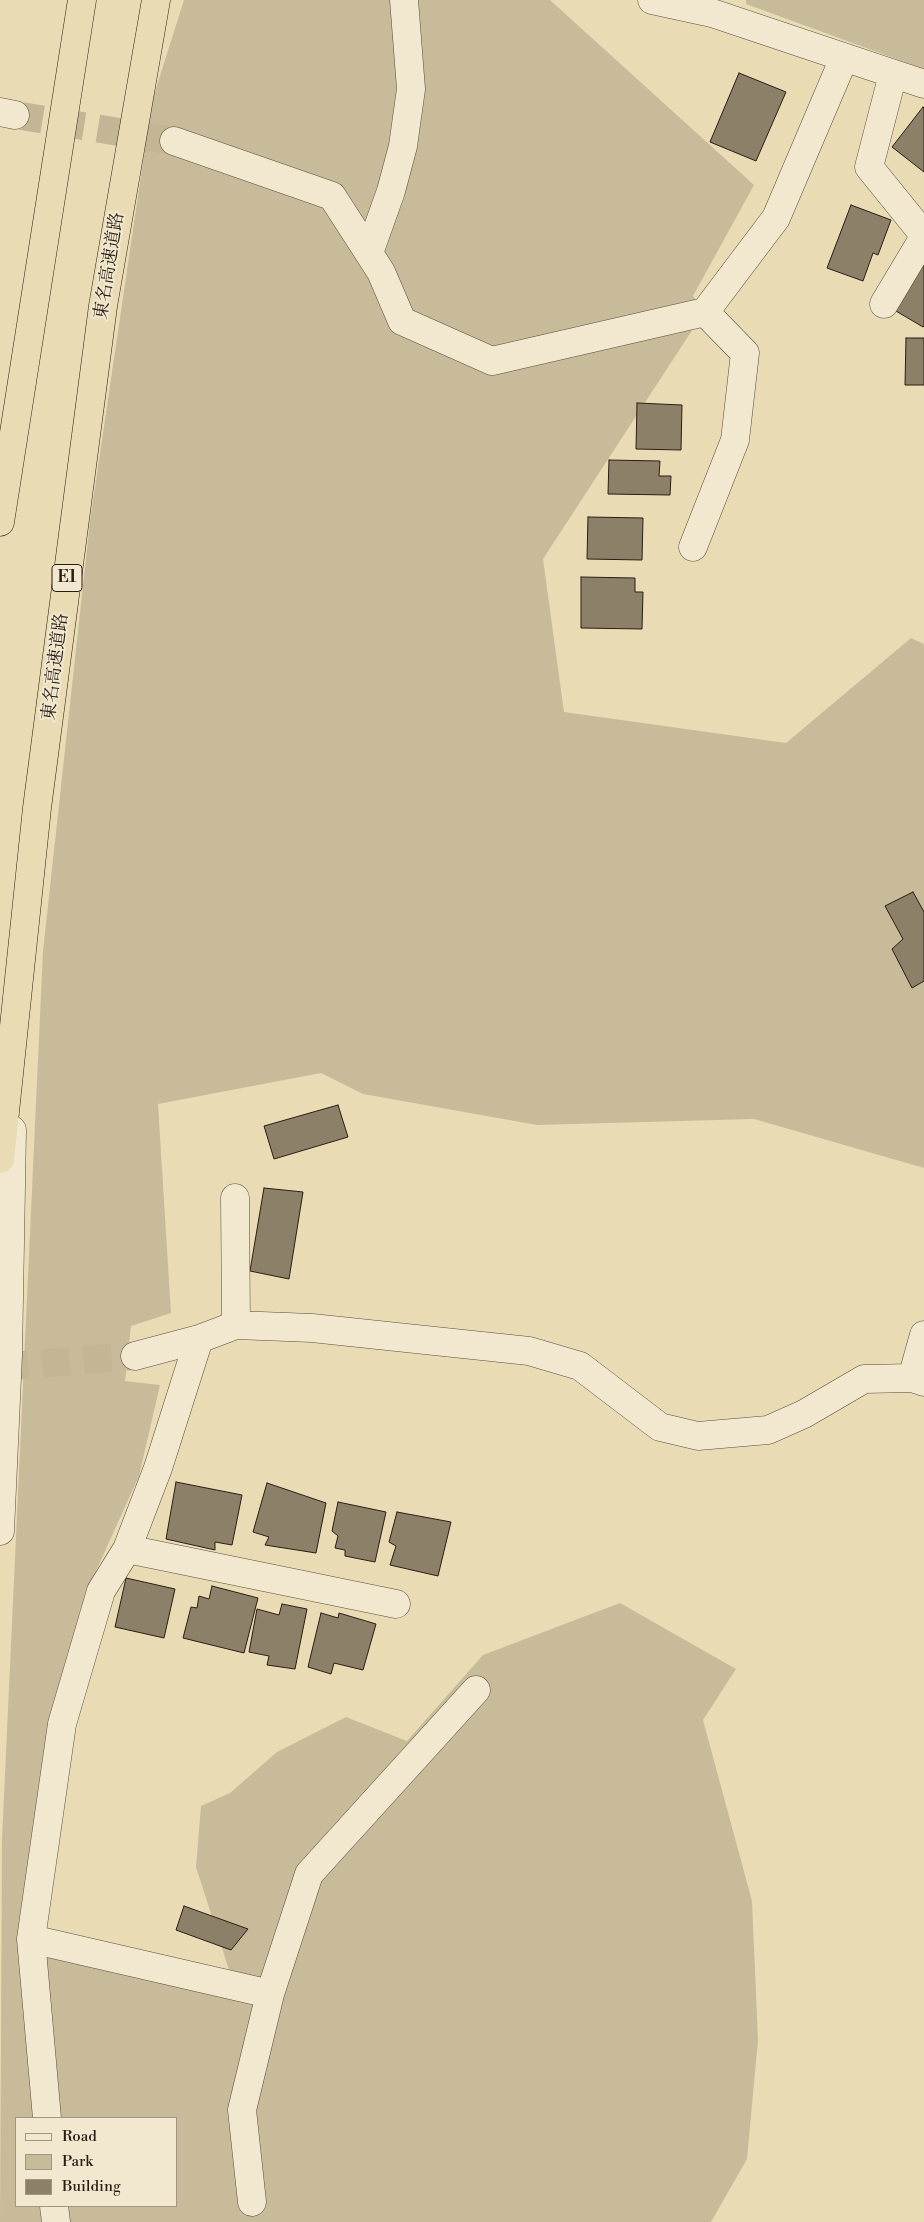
<!DOCTYPE html>
<html>
<head>
<meta charset="utf-8">
<style>
	body { margin:0 }
	#map { position:relative; width:924px; height:2222px; overflow:hidden; background:#e9dcb5; font-family:"Libre Bodoni",serif }
	canvas { display:block }
	.legend { position:absolute; left:15px; top:2117px; width:162px; height:90px; box-sizing:border-box; background:#f1e8cf; border:1px solid #a19684; margin:0; padding:6px 9px; list-style:none; font-size:15px; color:#291c14 }
	.legend li { display:flex; align-items:center; gap:10px; height:25px }
	.legend b { width:25px; border:1px solid #a19684 }
</style>
</head>
<body>
<div id="map">
<canvas width="924" height="2222"></canvas>
<ul class="legend">
<li><b style="height:6px;background:#f1e8cf"></b>Road</li>
<li><b style="height:14px;background:#c8bb9a"></b>Park</li>
<li><b style="height:14px;background:#8d8068"></b>Building</li>
</ul>
</div>
<script>
const g = document.querySelector('canvas').getContext('2d');
g.lineJoin = 'round';
function fillPath(path, color) {
  g.fillStyle = color;
  g.fill(path, 'evenodd');
}
function toPath(rows) {
  const path = new Path2D();
  for (const r of rows) {
    path.moveTo(r[0], r[1]);
    for (let i = 2; i < r.length; i += 2) path.lineTo(r[i], r[i + 1]);
  }
  return path;
}
function trace(path, color, width, dash) {
  g.strokeStyle = color;
  g.lineWidth = width;
  g.lineCap = dash ? 'butt' : 'round';
  g.setLineDash(dash || []);
  g.stroke(path);
}
function drawText(font, color, halo, rows, align = 'center') {
  g.font = font + ' "Libre Bodoni","Noto Serif JP",serif';
  g.lineWidth = 4;
  g.setLineDash([]);
  g.textBaseline = 'middle';
  g.strokeStyle = halo;
  g.fillStyle = color;
  for (const [text, x, y, turn = 0] of rows) {
    g.save();
    g.translate(x, y);
    g.rotate((+turn || 0) * Math.PI / 180);
    g.textAlign = isNaN(turn) ? turn : align;
    if (halo) g.strokeText(text, 0, 0);
    g.fillText(text, 0, 0);
    g.restore();
  }
}
fillPath(toPath([
	[184,0,550,0,754,185,693,296,704,312,543,559,564,712,786,743,911,638,924,644,924,1168,754,1119,537,1125,363,1094,321,1073,158,1104,171,1313,131,1326,125,1381,160,1385,139,1476,91,1582,23,1933,238,1998,196,1867,201,1806,230,1793,277,1752,346,1717,407,1741,483,1655,620,1603,736,1669,703,1720,752,1901,758,2040,747,2159,711,2222,0,2222,2,1839,43,951,90,521,152,101],
	[16,2118,176,2118,176,2206,16,2206],
	[746,0,924,0,924,71,918,67,746,4]
]), '#c8bb9a');
const building = toPath([
	[739,73,786,92,756,161,710,142,739,73],
	[923,107,924,108,924,172,892,147,923,107],
	[851,205,891,220,878,255,873,253,863,281,827,268,851,205],
	[924,264,924,326,923,327,896,311,924,264],
	[906,338,924,338,924,385,905,385,906,338],
	[637,403,682,405,681,450,636,449,637,403],
	[609,460,660,461,659,476,671,476,670,495,608,494,609,460],
	[588,517,643,518,642,560,587,559,588,517],
	[581,577,635,578,635,592,643,592,642,629,581,628,581,577],
	[913,892,924,912,924,981,912,988,892,949,903,939,885,906,913,892],
	[338,1105,348,1137,274,1159,264,1126,338,1105],
	[264,1188,303,1192,289,1279,250,1271,264,1188],
	[176,1482,242,1495,232,1545,215,1542,215,1550,166,1539,176,1482],
	[267,1483,326,1503,316,1553,265,1545,269,1537,253,1532,267,1483],
	[338,1502,386,1512,375,1562,345,1556,345,1550,335,1548,338,1536,332,1531,338,1502],
	[397,1512,451,1522,438,1576,390,1565,396,1546,389,1542,397,1512],
	[126,1578,175,1589,164,1638,115,1627,126,1578],
	[212,1586,258,1598,244,1653,183,1638,191,1607,197,1608,199,1596,209,1599,212,1586],
	[282,1604,307,1609,295,1669,267,1665,269,1656,249,1652,257,1609,279,1615,282,1604],
	[321,1613,338,1618,339,1613,376,1624,363,1670,334,1663,331,1674,308,1667,321,1613],
	[184,1906,248,1929,231,1950,176,1930,184,1906]
]);
fillPath(building, '#8d8068');
trace(building, '#291c14', 1);
trace(toPath([
	[15,115,174,141],
	[0,1367,135,1356]
]), '#c3b695', 28, [28, 14]);
const minor = toPath([
	[652,0,712,13,924,84],
	[893,74,869,167,924,235],
	[0,112,15,115],
	[174,141,332,196,381,272,402,321,492,361,705,312,776,218,844,58],
	[369,253,391,191,403,146,411,89,404,0],
	[884,304,924,237],
	[693,547,735,440,745,353,705,312],
	[235,1198,236,1325],
	[135,1356,199,1339,236,1325,312,1328,529,1351,580,1366,660,1427,698,1436,768,1430,804,1414,864,1379,912,1378,924,1382],
	[912,1378,924,1335],
	[0,1531,8,1355,12,1130],
	[127,1549,396,1604],
	[31,1939,270,1994,309,1874,476,1690],
	[47,2118,31,1939,62,1724,101,1591,127,1549,158,1468,199,1339],
	[252,2202,242,2110,270,1994],
	[54,2206,56,2222]
]);
const highway = toPath([
	[0,522,82,0],
	[0,1159,37,808,103,306,156,0]
]);
trace(minor, '#594c3c', 29);
trace(highway, '#291c14', 29);
trace(minor, '#f1e8cf', 28);
trace(highway, '#e9dcb5', 28);
for (const [x, y, w] of [
	[67,578,30]
]) {
  const box = new Path2D();
  box.roundRect(x - w / 2, y - 13.5, w, 27, 4);
  g.fillStyle = '#f1e8cf';
  g.fill(box);
  trace(box, '#291c14', 1);
}
drawText('bold 16px', '#291c14', null, [
	["E1",67,578]
]);
drawText('18px', '#291c14', '#f1e8cf', [
	["東名高速道路",110,266,-81],
	["東名高速道路",56,667,-83]
]);
</script>
</body>
</html>
